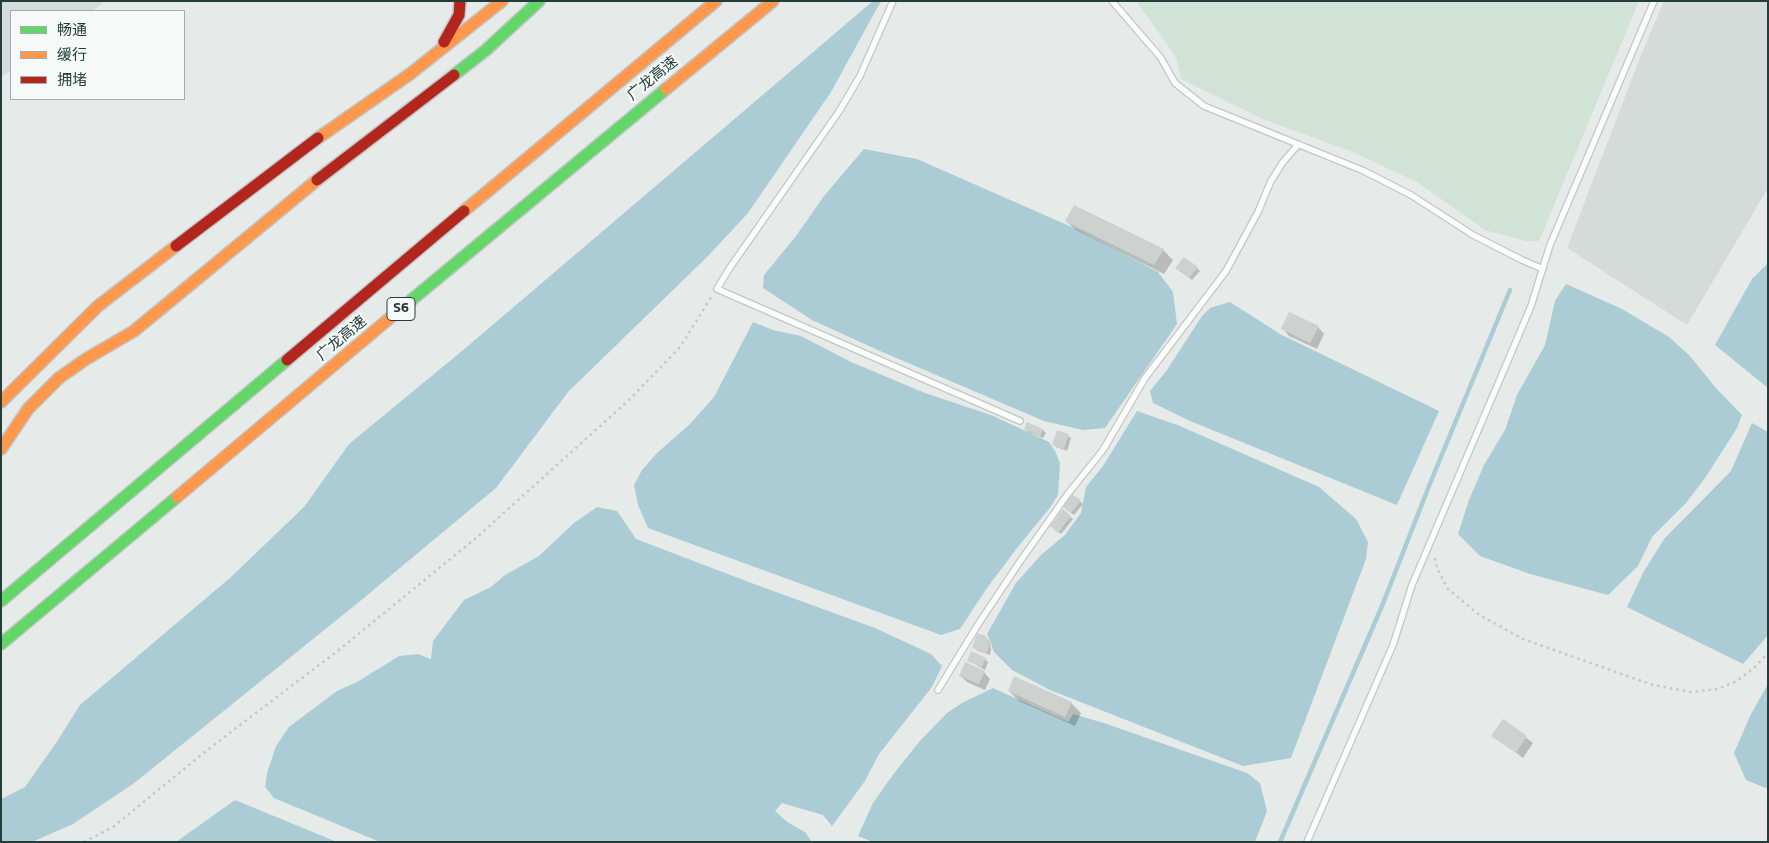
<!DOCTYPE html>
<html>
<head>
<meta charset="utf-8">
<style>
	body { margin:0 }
	#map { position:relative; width:1769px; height:843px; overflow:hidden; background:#e6eae8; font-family:"Titillium Web","Noto Sans SC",sans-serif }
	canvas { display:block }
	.frame { position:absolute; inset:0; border:2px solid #253d38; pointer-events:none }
	.legend { position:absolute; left:10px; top:10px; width:175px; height:90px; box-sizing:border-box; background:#f5f9f7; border:1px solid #a2aeab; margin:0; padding:6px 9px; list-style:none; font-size:15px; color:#253d38 }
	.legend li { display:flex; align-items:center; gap:10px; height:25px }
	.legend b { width:25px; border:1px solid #a2aeab }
</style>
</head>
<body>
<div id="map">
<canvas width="1769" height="843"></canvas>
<div class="frame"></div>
<ul class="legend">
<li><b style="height:6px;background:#63d668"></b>畅通</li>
<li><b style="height:6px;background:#ff974d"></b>缓行</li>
<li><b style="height:6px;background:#b3261e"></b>拥堵</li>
</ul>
</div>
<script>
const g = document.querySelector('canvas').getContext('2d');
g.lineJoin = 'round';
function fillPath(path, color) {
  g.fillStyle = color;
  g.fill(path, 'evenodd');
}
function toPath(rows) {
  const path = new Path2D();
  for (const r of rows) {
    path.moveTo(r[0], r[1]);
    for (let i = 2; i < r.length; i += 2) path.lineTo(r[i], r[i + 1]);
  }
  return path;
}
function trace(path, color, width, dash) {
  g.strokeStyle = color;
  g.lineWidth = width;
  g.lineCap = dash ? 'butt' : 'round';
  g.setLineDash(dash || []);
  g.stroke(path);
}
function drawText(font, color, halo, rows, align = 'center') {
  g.font = font + ' "Titillium Web","Noto Sans SC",sans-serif';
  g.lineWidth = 4.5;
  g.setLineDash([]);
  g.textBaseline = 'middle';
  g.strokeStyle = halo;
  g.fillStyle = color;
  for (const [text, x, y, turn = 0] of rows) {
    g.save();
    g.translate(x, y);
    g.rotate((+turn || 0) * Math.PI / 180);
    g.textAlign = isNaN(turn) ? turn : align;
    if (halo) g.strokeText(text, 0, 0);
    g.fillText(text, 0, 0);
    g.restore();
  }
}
fillPath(toPath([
	[1,1,105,1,92,11,11,11,11,71,1,76],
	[1664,1,1768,1,1768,188,1687,325,1567,248,1640,58]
]), '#d5dbd9');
fillPath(toPath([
	[1136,1,1639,1,1539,241,1526,241,1485,230,1417,182,1353,152,1265,120,1181,79,1176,57]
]), '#d1e2d7');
fillPath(toPath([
	[873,1,881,1,831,92,748,213,708,256,568,392,496,488,359,602,133,784,73,824,32,842,1,842,1,799,25,787,56,743,80,705,231,577,304,507,349,444,462,351],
	[864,149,917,159,1074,228,1158,272,1173,292,1177,324,1105,428,1083,430,1044,421,880,351,812,320,763,288,764,275,796,236,824,196],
	[1768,263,1768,388,1715,345,1752,279],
	[1566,284,1622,309,1669,337,1690,356,1715,387,1742,415,1737,428,1705,478,1686,503,1652,537,1638,566,1608,595,1530,574,1480,556,1458,534,1469,500,1484,465,1505,430,1517,395,1545,345,1555,301],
	[1230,302,1280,334,1439,411,1397,505,1190,421,1153,403,1150,391,1167,370,1202,316,1210,308],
	[753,322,773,330,801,336,851,362,925,393,991,415,1049,442,1056,453,1060,463,1058,495,1049,509,1017,548,987,588,960,629,941,635,648,528,638,505,634,485,642,470,657,453,690,424,714,397],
	[1137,411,1180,426,1319,487,1356,519,1368,542,1366,559,1291,758,1243,766,1050,690,1012,670,994,652,987,634,1016,583,1041,555,1065,535,1081,513,1086,487,1103,466],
	[1752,423,1768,432,1768,635,1743,664,1627,607,1643,573,1664,539,1731,471],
	[597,507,617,511,636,539,754,584,875,628,931,654,942,666,932,687,879,754,865,781,832,826,823,815,782,803,775,811,787,822,805,832,812,842,380,842,274,798,265,787,267,773,276,746,289,727,337,691,357,682,399,656,418,654,431,659,433,641,464,600,491,587,505,575,539,556,574,523],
	[1768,684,1768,789,1746,780,1734,753,1751,714],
	[993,688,1068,722,1073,714,1104,723,1247,773,1260,783,1267,811,1255,842,873,842,858,836,873,803,895,772,919,742,947,713,962,703],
	[235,800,337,842,176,842]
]), '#abccd4');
fillPath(toPath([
	[1066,221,1163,250,1173,260,1164,274,1076,230],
	[1197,268,1200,271,1192,280,1180,271],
	[1318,327,1324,334,1317,349,1289,336,1283,329],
	[1028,424,1043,430,1046,433,1043,438,1028,432,1025,429],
	[1068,436,1071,438,1067,451,1056,447,1054,444],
	[1080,501,1083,504,1074,515,1067,510],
	[1070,517,1073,519,1061,534,1054,529],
	[985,637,989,641,991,649,990,655,976,650,974,647],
	[985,659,988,662,985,670,968,660],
	[984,672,990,679,985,690,967,682,960,675],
	[1009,691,1071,703,1081,713,1075,726,1019,701],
	[1503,721,1533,743,1523,758,1493,735]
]), '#0003');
trace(toPath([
	[1280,842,1382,606,1431,481,1510,290]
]), '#abccd4', 4.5);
fillPath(toPath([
	[1074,205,1164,249,1154,265,1065,221],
	[1184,257,1198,267,1189,278,1175,268],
	[1289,312,1319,326,1310,343,1281,329],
	[1027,422,1043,429,1040,436,1024,429],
	[1057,430,1069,434,1064,449,1052,445],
	[1072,494,1081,500,1071,513,1063,507],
	[1063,509,1071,516,1058,533,1050,526],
	[977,633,986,636,989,645,987,653,972,648],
	[971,651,986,658,982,667,967,661],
	[965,662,985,671,979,684,959,676],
	[1014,676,1072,702,1065,717,1008,691],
	[1503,719,1527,736,1516,753,1491,736]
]), '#cdd2d0');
const lane = toPath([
	[893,1,860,76,840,110,729,269,717,289,1020,421],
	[1112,1,1161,58,1175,83,1204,106,1364,171,1411,195,1473,235,1522,260,1543,269],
	[938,690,977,626,1019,563,1067,495,1103,450,1145,378,1226,271,1258,212,1271,181,1283,162,1298,145],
	[1307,842,1393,645,1412,585,1512,351,1531,306,1550,245,1654,1]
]);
const fast = toPath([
	[454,75,486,50,539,1],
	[397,312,666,89],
	[1,601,287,360],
	[1,644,177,497]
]);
const slow = toPath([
	[666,89,773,1],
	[318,138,410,74,502,1],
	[464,211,716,1],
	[1,402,98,306,176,246],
	[1,449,28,409,59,378,86,359,134,331,317,180],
	[177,497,397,312]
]);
const jam = toPath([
	[444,42,459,15,460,1],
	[317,180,454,75],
	[176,246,318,138],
	[287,360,464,211]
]);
trace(lane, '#c3c7c5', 8);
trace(fast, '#bec6c4', 14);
trace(slow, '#bec6c4', 14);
trace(jam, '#bec6c4', 14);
trace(toPath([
	[1435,558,1437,568,1448,589,1478,614,1523,639,1650,684,1690,692,1718,689,1737,681,1755,667,1768,653],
	[84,842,113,827,206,751,340,649,476,538,629,400,680,347,712,296]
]), '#c2cac8', 2.5, [2.5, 4]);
trace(lane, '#fbfcfc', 5.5);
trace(fast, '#63d668', 11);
trace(slow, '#ff974d', 11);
trace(jam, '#b3261e', 11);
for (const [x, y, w] of [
	[401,309,28]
]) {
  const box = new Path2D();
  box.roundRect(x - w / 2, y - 11.5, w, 23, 4);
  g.fillStyle = '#f5f9f7';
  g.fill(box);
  trace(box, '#253d38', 1);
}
drawText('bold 14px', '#253d38', null, [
	["S6",401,309]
]);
drawText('15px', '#253d38', '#f5f9f7', [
	["广龙高速",653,79,-39],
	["广龙高速",342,339,-40]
]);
</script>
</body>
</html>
